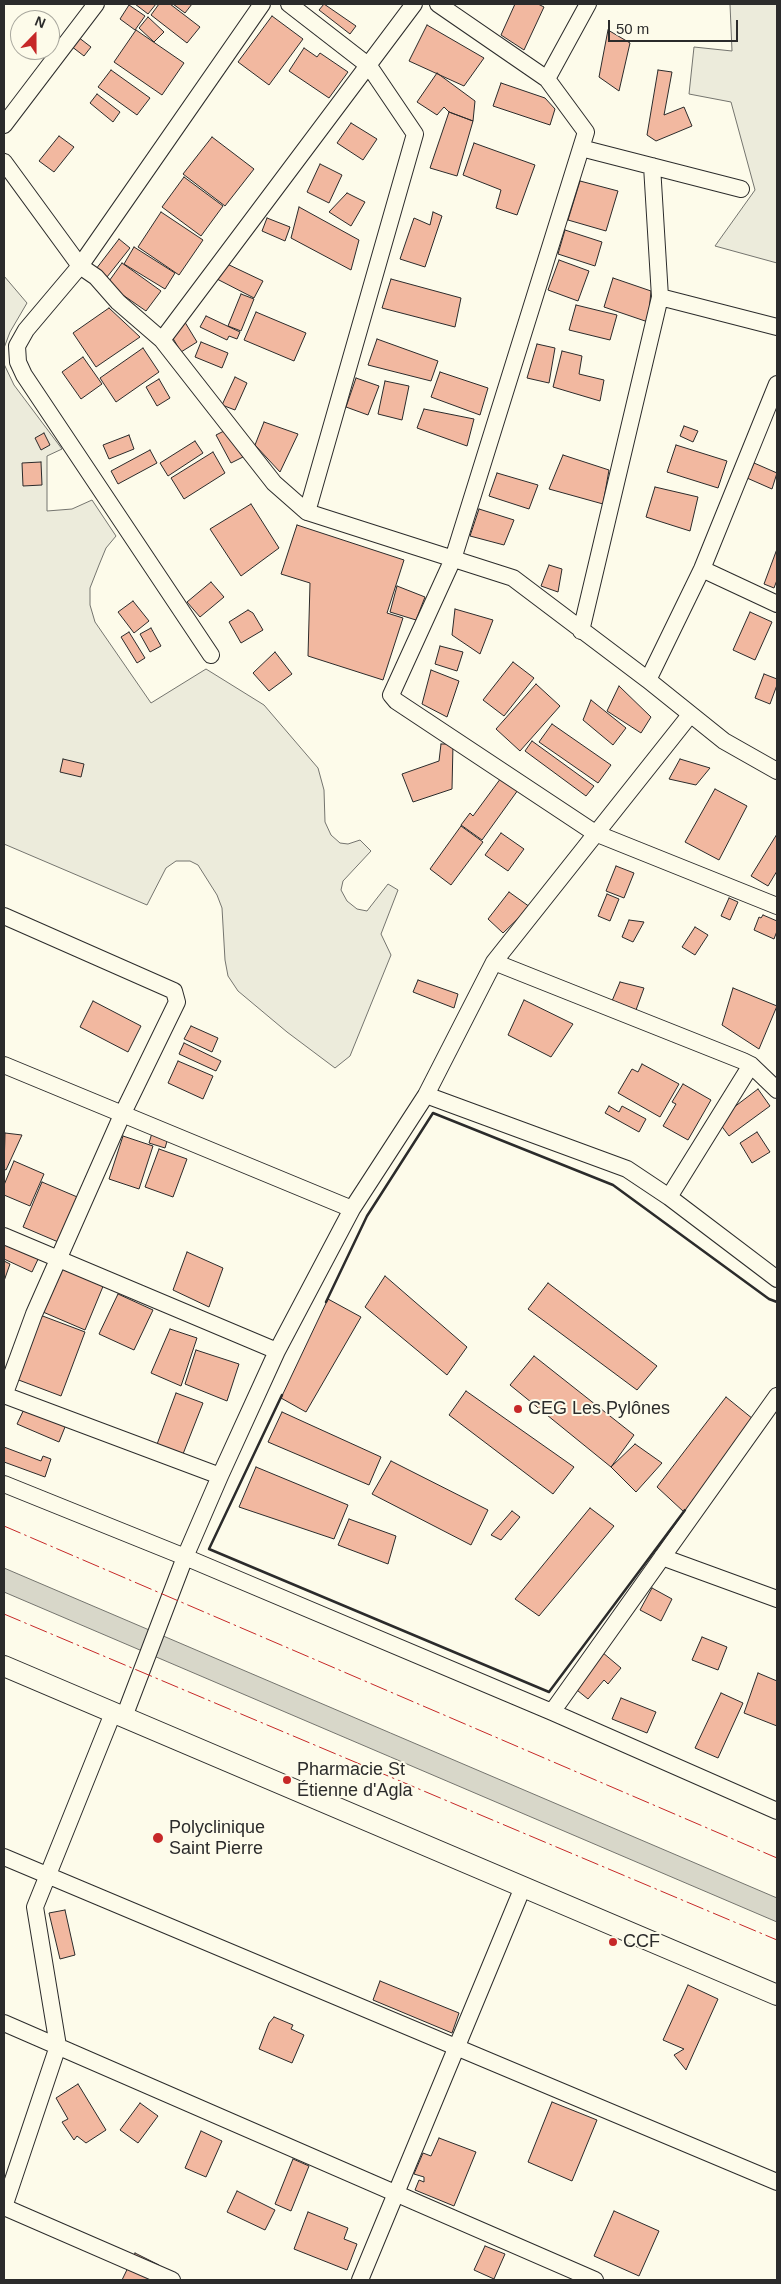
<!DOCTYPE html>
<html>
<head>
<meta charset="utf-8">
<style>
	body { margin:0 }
	#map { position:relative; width:781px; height:2284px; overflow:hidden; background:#fdfbea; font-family:Arial,sans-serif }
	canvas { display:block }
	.frame { position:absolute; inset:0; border:5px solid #2b2b2b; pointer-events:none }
	.north { position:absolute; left:10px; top:10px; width:50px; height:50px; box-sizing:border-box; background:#fdfbea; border:1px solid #a9a89e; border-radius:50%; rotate:22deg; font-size:14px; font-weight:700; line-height:20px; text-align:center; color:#2b2b2b }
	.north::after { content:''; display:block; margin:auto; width:18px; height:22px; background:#c62828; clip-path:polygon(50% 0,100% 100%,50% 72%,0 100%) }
	.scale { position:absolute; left:608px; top:20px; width:130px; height:22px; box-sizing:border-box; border:2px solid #2b2b2b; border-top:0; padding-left:6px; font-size:15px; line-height:18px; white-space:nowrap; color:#2b2b2b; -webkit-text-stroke:4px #fdfbea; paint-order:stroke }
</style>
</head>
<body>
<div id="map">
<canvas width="781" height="2284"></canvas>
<div class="frame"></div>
<div class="north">N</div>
<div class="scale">50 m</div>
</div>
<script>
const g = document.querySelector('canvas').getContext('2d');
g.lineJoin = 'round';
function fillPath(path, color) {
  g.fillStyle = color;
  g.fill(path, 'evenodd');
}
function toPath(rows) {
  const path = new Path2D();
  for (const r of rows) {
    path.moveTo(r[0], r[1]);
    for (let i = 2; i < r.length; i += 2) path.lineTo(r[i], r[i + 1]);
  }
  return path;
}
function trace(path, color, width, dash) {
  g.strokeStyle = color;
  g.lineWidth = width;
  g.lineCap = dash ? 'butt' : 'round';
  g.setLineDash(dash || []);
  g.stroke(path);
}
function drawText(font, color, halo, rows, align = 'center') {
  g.font = font + ' Arial,sans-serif';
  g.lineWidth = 4;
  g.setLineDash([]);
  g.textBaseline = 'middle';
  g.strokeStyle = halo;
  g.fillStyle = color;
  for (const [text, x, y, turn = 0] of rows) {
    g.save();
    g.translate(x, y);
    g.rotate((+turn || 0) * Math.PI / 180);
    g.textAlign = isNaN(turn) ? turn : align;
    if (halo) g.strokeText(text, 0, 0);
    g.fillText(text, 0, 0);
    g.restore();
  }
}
const green = toPath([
	[730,4,777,4,777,263,715,246,755,190,731,102,689,94,694,47,732,51,730,4],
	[4,276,27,303,10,332,4,348,4,276],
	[4,364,14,385,62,449,47,456,47,511,72,509,92,500,116,536,106,548,99,565,90,588,90,605,95,622,151,703,206,669,264,705,318,768,324,790,325,822,331,835,340,843,348,844,360,840,371,851,343,881,341,890,347,901,357,909,367,911,388,884,398,890,381,934,391,955,350,1056,335,1068,287,1032,238,991,228,976,225,960,222,908,217,895,198,865,190,861,176,861,166,868,147,905,4,844,4,364]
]);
fillPath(green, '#ecebdb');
trace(green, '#74746e', 1);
const water = toPath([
	[4,1568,777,1898,777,1922,4,1592,4,1568]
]);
fillPath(water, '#d8d7c9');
trace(water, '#74746e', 1);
const building = toPath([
	[135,4,156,4,148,14,135,4],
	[159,4,170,4,200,27,187,43,151,15,159,4],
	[173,4,192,4,185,13,173,4],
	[324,4,356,26,350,34,319,10,324,4],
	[515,4,538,4,544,7,524,50,501,35,515,4],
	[129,5,145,16,135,30,120,19,129,5],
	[272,16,303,39,269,85,238,62,272,16],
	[148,17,164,32,154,42,139,28,148,17],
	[427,25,484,58,464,86,409,61,427,25],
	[136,30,184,63,162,95,114,62,136,30],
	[608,30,630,43,619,91,599,77,608,30],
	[78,37,91,47,84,56,71,46,78,37],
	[304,48,317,57,320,53,348,72,329,98,289,71,304,48],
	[111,70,150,98,137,115,98,87,111,70],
	[658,70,672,72,664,115,684,107,692,126,656,141,647,135,658,70],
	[437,73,475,101,473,121,449,112,444,107,437,115,417,102,437,73],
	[501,83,545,98,555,109,550,125,493,106,501,83],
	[97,94,120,112,113,122,90,103,97,94],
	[449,112,473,121,457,176,430,168,449,112],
	[351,123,377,139,363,160,337,143,351,123],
	[59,136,74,147,54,172,39,161,59,136],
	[212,137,254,169,225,206,183,174,212,137],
	[474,143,535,165,517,215,496,208,501,190,463,175,474,143],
	[320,164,342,175,329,203,307,192,320,164],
	[184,177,223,206,201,236,162,207,184,177],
	[580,181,618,191,606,231,568,220,580,181],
	[347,193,365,202,351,226,329,212,347,193],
	[299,207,359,240,351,270,291,238,299,207],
	[161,212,203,240,179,275,138,247,161,212],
	[433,212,442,216,425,267,400,259,414,218,430,225,433,212],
	[267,218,290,227,285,241,262,231,267,218],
	[565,230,602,242,595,266,558,254,565,230],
	[119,239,130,248,107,277,96,269,119,239],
	[134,247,175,273,165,289,124,264,134,247],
	[559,260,589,271,578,301,548,290,559,260],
	[122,263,161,291,146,311,107,284,122,263],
	[225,263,263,281,254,298,217,279,225,263],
	[613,278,651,291,648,322,604,307,613,278],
	[391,279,461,298,455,327,382,308,391,279],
	[241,294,254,299,241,331,228,326,241,294],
	[576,305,617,315,610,340,569,330,576,305],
	[109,308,140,337,96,367,73,333,109,308],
	[256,312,306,333,294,361,244,340,256,312],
	[206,316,240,332,237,339,229,336,227,340,200,327,206,316],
	[183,319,197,342,181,352,171,335,183,319],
	[377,339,438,361,431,381,368,365,377,339],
	[201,342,228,353,222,368,195,357,201,342],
	[537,344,555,348,549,383,527,378,537,344],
	[143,348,159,372,116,402,100,378,143,348],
	[562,351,582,356,579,374,604,380,600,401,553,387,562,351],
	[83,357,102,384,81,399,62,372,83,357],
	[440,372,488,388,480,415,431,397,440,372],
	[235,377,247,383,235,410,222,405,235,377],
	[356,378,379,386,368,415,346,407,356,378],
	[159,379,170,398,157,406,146,387,159,379],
	[385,381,409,386,402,420,378,414,385,381],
	[424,409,474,419,467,446,417,428,424,409],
	[264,422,298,434,280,472,255,445,264,422],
	[684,426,698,431,693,442,680,436,684,426],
	[228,429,243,457,231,463,216,435,228,429],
	[44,433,50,445,41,450,35,438,44,433],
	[129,435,134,449,109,459,103,445,129,435],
	[195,441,203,453,168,476,160,463,195,441],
	[676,445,727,461,718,488,667,472,676,445],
	[150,450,157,463,118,484,111,471,150,450],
	[213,452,225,473,184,499,171,478,213,452],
	[563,455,609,470,603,504,549,489,563,455],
	[41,462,42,485,23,486,22,463,41,462],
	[754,463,777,473,772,489,747,478,754,463],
	[497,473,538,485,529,509,489,496,497,473],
	[655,487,698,497,690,531,646,517,655,487],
	[251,504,279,548,241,576,210,529,251,504],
	[479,509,514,520,504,545,470,536,479,509],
	[297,525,404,560,387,613,403,618,383,680,308,656,310,583,281,574,297,525],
	[777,549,777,580,774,588,764,584,777,549],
	[549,565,562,569,558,592,541,586,549,565],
	[211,582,224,597,200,617,187,602,211,582],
	[397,586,425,597,416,620,390,612,397,586],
	[133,601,149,621,134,633,118,612,133,601],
	[455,609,493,620,480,654,452,635,455,609],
	[248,610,253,613,263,630,241,643,229,622,248,610],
	[750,612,772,622,755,660,733,650,750,612],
	[151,628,161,646,150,652,140,634,151,628],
	[129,632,145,658,137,663,121,637,129,632],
	[440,646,463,652,457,671,435,664,440,646],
	[275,652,292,674,269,691,253,673,275,652],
	[513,662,534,678,504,716,483,700,513,662],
	[431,670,459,681,447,717,422,704,431,670],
	[764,674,777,679,777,685,770,704,755,698,764,674],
	[536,684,560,706,520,751,496,729,536,684],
	[619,686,651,717,641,733,607,711,619,686],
	[591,700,626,728,613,745,583,720,591,700],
	[552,724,611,765,598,783,539,742,552,724],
	[532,741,594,786,586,796,525,751,532,741],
	[441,744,453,744,452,789,413,802,402,774,439,761,441,744],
	[63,759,84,764,81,777,60,772,63,759],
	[680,759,710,768,696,785,669,779,680,759],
	[501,778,518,790,482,840,461,825,470,813,473,816,501,778],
	[715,789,747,806,719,860,685,842,715,789],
	[461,826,483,842,451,885,430,869,461,826],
	[501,833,524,849,508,871,485,855,501,833],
	[777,834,777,871,768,886,751,876,777,834],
	[616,866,634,873,624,898,606,891,616,866],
	[509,892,530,907,503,933,488,919,509,892],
	[607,894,619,899,610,921,598,916,607,894],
	[729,898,738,902,730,920,721,916,729,898],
	[763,915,777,921,777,931,774,939,754,930,759,917,761,918,763,915],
	[629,920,644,922,633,942,622,937,629,920],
	[695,927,708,935,695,955,682,947,695,927],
	[418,980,458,994,454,1008,413,992,418,980],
	[620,982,644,988,636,1010,612,1001,620,982],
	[733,988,777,1006,759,1049,722,1025,733,988],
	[524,1000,573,1024,551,1057,508,1035,524,1000],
	[93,1001,141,1026,128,1052,80,1027,93,1001],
	[191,1026,218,1038,212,1052,184,1039,191,1026],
	[184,1043,221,1061,216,1071,179,1054,184,1043],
	[178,1061,213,1076,203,1099,168,1083,178,1061],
	[642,1064,679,1084,660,1117,618,1093,632,1069,638,1072,642,1064],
	[683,1084,711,1100,688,1140,663,1126,676,1104,672,1102,683,1084],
	[758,1089,770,1106,729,1136,717,1120,758,1089],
	[609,1106,619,1112,622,1106,646,1119,639,1132,605,1113,609,1106],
	[757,1132,770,1152,752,1163,740,1143,757,1132],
	[5,1133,22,1135,6,1170,4,1169,5,1133],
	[152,1133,168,1138,165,1148,149,1143,152,1133],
	[123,1136,153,1146,139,1189,109,1179,123,1136],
	[159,1149,187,1159,173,1197,145,1187,159,1149],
	[14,1161,44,1174,30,1206,4,1195,4,1185,14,1161],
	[42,1182,82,1199,63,1244,23,1227,42,1182],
	[4,1238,40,1255,32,1272,4,1259,4,1238],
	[187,1252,223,1268,209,1307,173,1290,187,1252],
	[4,1261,10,1264,4,1281,4,1261],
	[61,1267,104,1284,85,1330,43,1312,61,1267],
	[385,1276,467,1347,447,1375,365,1307,385,1276],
	[548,1283,657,1366,637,1390,528,1309,548,1283],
	[118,1294,153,1310,134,1350,99,1334,118,1294],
	[328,1299,361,1317,306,1412,281,1398,328,1299],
	[40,1315,85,1332,61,1396,16,1379,40,1315],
	[170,1329,197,1338,181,1386,151,1373,170,1329],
	[196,1350,239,1364,227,1401,185,1384,196,1350],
	[534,1356,634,1435,611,1467,510,1385,534,1356],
	[466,1391,574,1467,553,1494,449,1415,466,1391],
	[176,1393,203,1403,183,1454,156,1447,176,1393],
	[726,1397,753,1419,684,1512,657,1487,726,1397],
	[26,1405,67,1422,59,1442,17,1424,26,1405],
	[282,1412,381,1457,369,1485,268,1442,282,1412],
	[635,1444,662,1463,636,1492,611,1467,635,1444],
	[4,1447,41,1461,43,1456,51,1459,45,1477,4,1462,4,1447],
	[391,1461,488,1510,471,1545,372,1494,391,1461],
	[256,1467,348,1505,334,1539,239,1507,256,1467],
	[590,1508,614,1526,539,1616,515,1599,590,1508],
	[512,1511,520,1517,501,1540,491,1535,512,1511],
	[349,1519,396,1536,388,1564,338,1545,349,1519],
	[652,1588,672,1599,661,1621,640,1610,652,1588],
	[702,1637,727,1647,718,1670,692,1660,702,1637],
	[596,1647,621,1668,608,1684,604,1680,588,1699,567,1682,596,1647],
	[758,1673,777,1681,777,1726,744,1713,758,1673],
	[721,1693,743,1703,718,1758,695,1748,721,1693],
	[621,1698,656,1712,647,1733,612,1719,621,1698],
	[65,1910,75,1955,60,1959,49,1913,65,1910],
	[380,1981,459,2013,452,2033,373,2000,380,1981],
	[688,1985,718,1999,686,2070,674,2055,684,2049,663,2040,688,1985],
	[274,2017,293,2025,291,2029,304,2035,292,2063,259,2049,269,2023,274,2017],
	[78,2084,106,2130,86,2143,77,2136,74,2140,62,2122,68,2119,56,2098,78,2084],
	[552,2102,597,2120,572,2181,528,2162,552,2102],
	[140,2103,158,2116,138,2143,120,2130,140,2103],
	[201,2131,222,2141,206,2177,185,2168,201,2131],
	[439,2138,476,2152,454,2206,415,2190,419,2180,424,2182,424,2177,414,2174,423,2153,431,2156,439,2138],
	[293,2159,309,2166,291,2211,275,2204,293,2159],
	[237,2191,275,2210,265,2230,227,2212,237,2191],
	[614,2211,659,2231,639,2276,594,2256,614,2211],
	[308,2212,348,2228,344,2239,357,2244,347,2270,294,2249,308,2212],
	[485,2246,505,2254,494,2279,474,2270,485,2246],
	[135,2253,159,2265,152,2280,122,2280,135,2253]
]);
fillPath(building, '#f2b8a0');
trace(building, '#2b2b2b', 1);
const minor = toPath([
	[289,4,369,66,415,134,307,512],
	[438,4,547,79,586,132,453,559,391,695,396,701,595,833,777,906],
	[547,79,588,4],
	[4,125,96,4],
	[581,148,741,189],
	[4,162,80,266,96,277,118,302,162,340,274,483,307,512,513,578,648,680,724,741,777,771],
	[660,297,777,327],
	[162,340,414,4],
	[702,569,777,604],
	[581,631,660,297,652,166],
	[211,655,24,375,18,362,17,346,26,330,80,266,262,4],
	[648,680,702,569,777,384],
	[4,916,174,991,177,1002,122,1115,34,1314,4,1396],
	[494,962,743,1061,751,1065,777,1090],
	[4,1065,352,1209],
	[426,1095,627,1169,669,1197,777,1279],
	[669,1197,751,1065],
	[4,1236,277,1351],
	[4,1395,220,1476],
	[4,1484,185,1557,552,1712,777,1811],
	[662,1557,777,1599],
	[552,1712,777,1396],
	[124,1717,185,1557,220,1476,277,1351,352,1209,426,1095,494,962,690,715],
	[4,1857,777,2182],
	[4,2023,595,2280],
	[4,2207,58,2046,35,1907,113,1713],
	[4,2207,172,2280],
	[360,2280,523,1887]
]);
const tertiary = toPath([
	[4,1666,777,1995]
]);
trace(minor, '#2b2b2b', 18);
trace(tertiary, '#2b2b2b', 22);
trace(minor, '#fdfbea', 16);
trace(tertiary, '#fdfbea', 20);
trace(toPath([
	[326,1302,367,1216,433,1113,613,1185,769,1299,777,1302],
	[282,1395,209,1549,549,1692,685,1510]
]), '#2b2b2b', 2.5);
trace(toPath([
	[4,1526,777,1858],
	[4,1614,777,1940]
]), '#c62828', 1, [18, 4, 2.5, 4]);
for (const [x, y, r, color] of [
	[518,1409,5,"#c62828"],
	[287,1780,5,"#c62828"],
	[158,1838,6,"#c62828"],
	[613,1942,5,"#c62828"]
]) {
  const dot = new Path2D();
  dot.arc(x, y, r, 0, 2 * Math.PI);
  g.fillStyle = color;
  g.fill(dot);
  trace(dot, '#fdfbea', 2);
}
drawText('18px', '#2b2b2b', '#fdfbea', [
	["CEG Les Pylônes",528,1409],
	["Pharmacie St",297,1770],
	["Étienne d'Agla",297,1791],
	["Polyclinique",169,1828],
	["Saint Pierre",169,1849],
	["CCF",623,1942]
], 'left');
</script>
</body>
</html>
